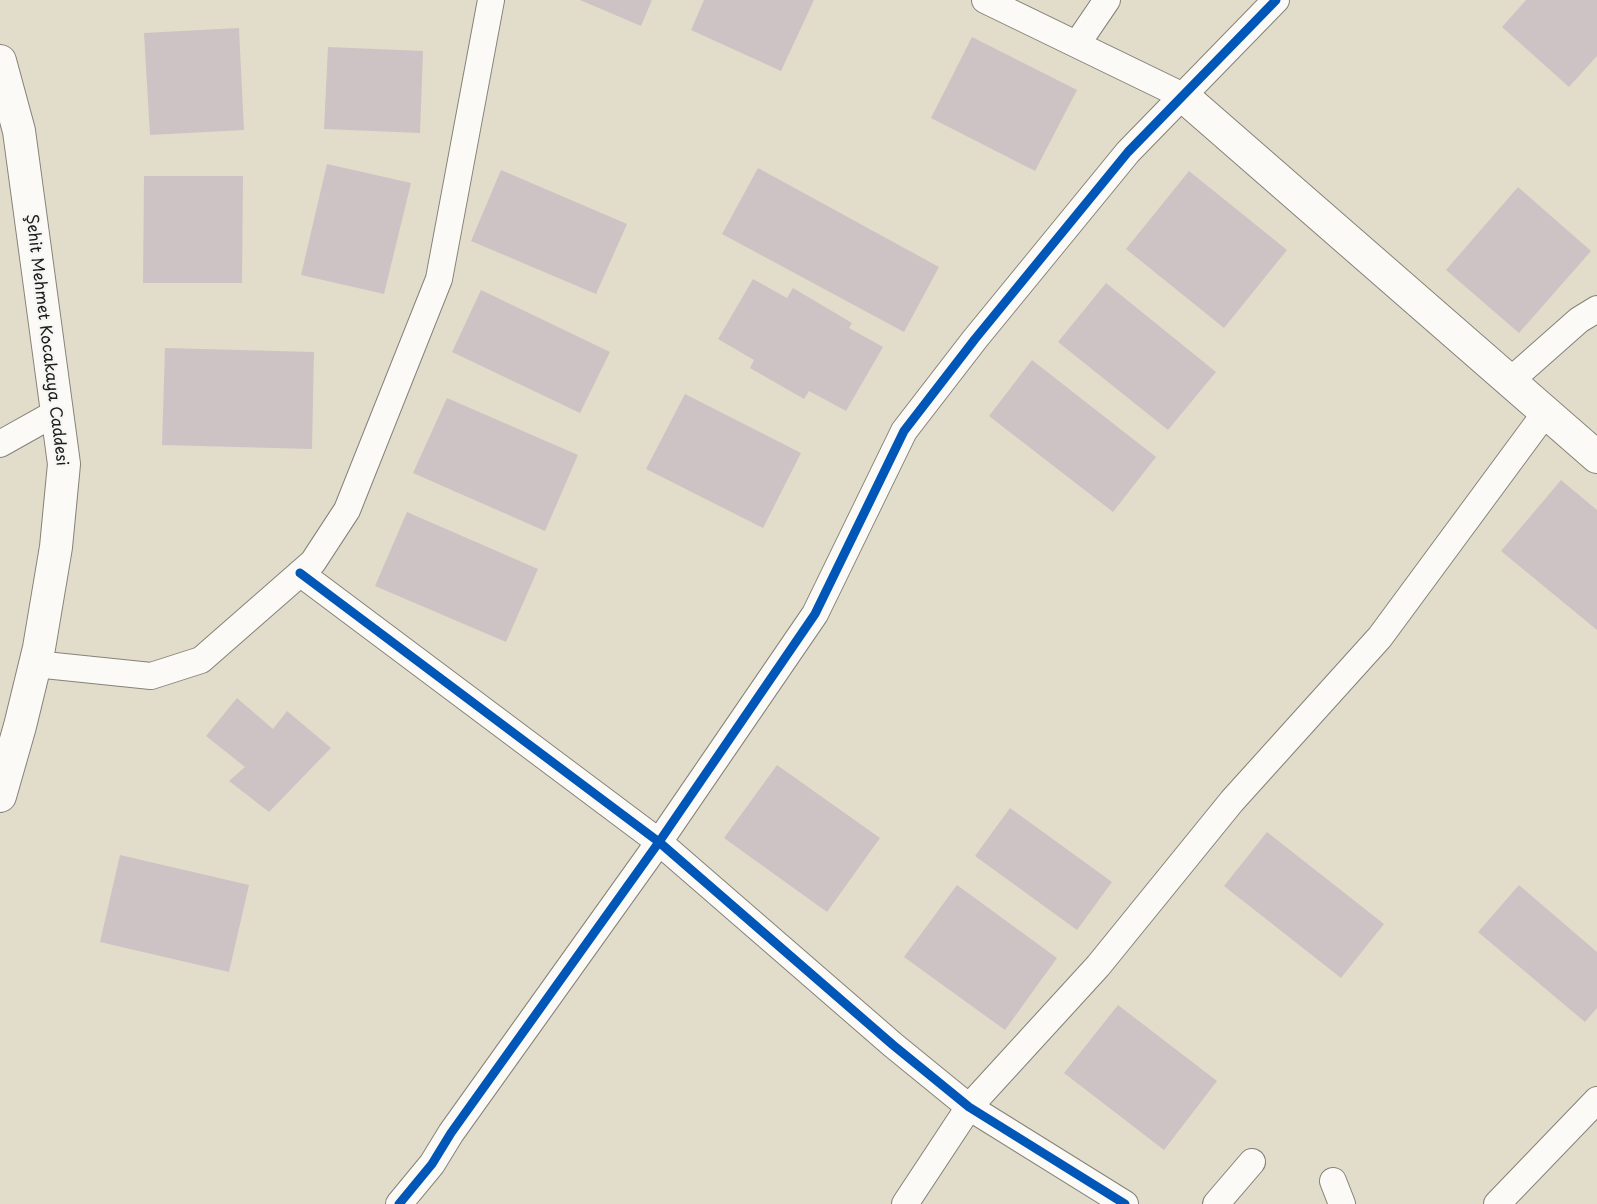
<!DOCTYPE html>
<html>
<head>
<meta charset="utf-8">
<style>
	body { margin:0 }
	canvas { display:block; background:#e2dcca }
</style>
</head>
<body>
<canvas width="1597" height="1204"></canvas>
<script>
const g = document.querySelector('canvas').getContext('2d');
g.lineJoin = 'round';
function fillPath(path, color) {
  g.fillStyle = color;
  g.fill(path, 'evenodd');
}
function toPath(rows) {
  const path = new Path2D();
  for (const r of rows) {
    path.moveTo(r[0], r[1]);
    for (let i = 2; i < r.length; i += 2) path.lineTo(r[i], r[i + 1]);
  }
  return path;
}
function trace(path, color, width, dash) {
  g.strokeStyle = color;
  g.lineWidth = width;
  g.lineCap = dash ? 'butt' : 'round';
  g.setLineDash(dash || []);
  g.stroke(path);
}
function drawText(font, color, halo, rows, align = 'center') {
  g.font = font + ' "Playpen Sans",sans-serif';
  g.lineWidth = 4.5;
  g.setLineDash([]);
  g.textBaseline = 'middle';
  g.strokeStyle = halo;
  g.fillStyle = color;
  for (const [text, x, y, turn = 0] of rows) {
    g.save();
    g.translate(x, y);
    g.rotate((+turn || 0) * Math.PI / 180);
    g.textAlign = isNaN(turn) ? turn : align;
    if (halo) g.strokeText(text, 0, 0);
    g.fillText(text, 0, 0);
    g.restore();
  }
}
fillPath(toPath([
	[580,0,652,0,641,26],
	[704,0,814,0,781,71,691,30],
	[1526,0,1597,0,1597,56,1569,87,1502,27],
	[239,28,244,130,150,135,144,33],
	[972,37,1077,90,1035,171,931,118],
	[328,47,423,51,420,133,324,129],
	[327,164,411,183,384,294,301,275],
	[758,168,939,267,904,332,722,234],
	[501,170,627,224,596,294,471,241],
	[1189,171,1287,250,1224,328,1126,249],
	[144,176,243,176,242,283,143,283],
	[1518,187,1591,251,1519,333,1446,270],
	[753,279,787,298,793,288,852,323,849,328,883,347,846,411,809,391,804,399,750,368,754,360,718,339],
	[1106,283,1216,372,1168,430,1058,342],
	[481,290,610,352,580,413,452,352],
	[165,348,314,352,312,449,162,445],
	[1032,360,1156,457,1113,512,989,416],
	[685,394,801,453,763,528,646,469],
	[447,398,578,455,545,531,413,473],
	[1561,480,1597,510,1597,630,1501,551],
	[407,512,538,569,506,642,375,586],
	[237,698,273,729,287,711,331,748,269,812,229,781,245,767,206,736],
	[777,765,880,838,827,912,724,838],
	[1010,808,1112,882,1077,930,975,856],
	[1267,832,1384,924,1341,978,1224,886],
	[120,855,249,885,229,972,100,942],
	[957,885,1057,958,1005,1030,904,957],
	[1519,885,1597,952,1597,1008,1585,1022,1478,932],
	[1118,1005,1217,1081,1164,1150,1064,1073]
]), '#cec3c4');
const minor = toPath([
	[985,0,1183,96],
	[1077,44,1107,0],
	[1510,381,1579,320,1597,309],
	[0,444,57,412],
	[300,573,659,842,893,1045,969,1107,1125,1204],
	[35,664,151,676,201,660,313,562,347,510,439,279,491,0],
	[1333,1181,1342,1204],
	[399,1204,432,1164,451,1133,659,842,815,614,904,431,975,339,1128,152,1276,0],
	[905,1204,969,1107,1098,966,1232,801,1380,637,1546,412],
	[1216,1204,1252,1162],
	[1497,1204,1597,1100]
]);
const tertiary = toPath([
	[0,61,19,131,64,464,56,547,39,648,20,726,0,796],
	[1183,96,1597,457]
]);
trace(minor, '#858279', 28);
trace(tertiary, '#858279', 34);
trace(minor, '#fbfaf7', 26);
trace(tertiary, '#fbfaf7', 32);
trace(toPath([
	[300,573,659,842,893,1045,969,1107,1125,1204],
	[399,1204,432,1164,451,1133,659,842,815,614,904,431,975,339,1128,152,1276,0]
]), '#0057b8', 9);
drawText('16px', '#1c1c1c', '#f6f6f2', [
	["Şehit Mehmet Kocakaya Caddesi",46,340,83]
]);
</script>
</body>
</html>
